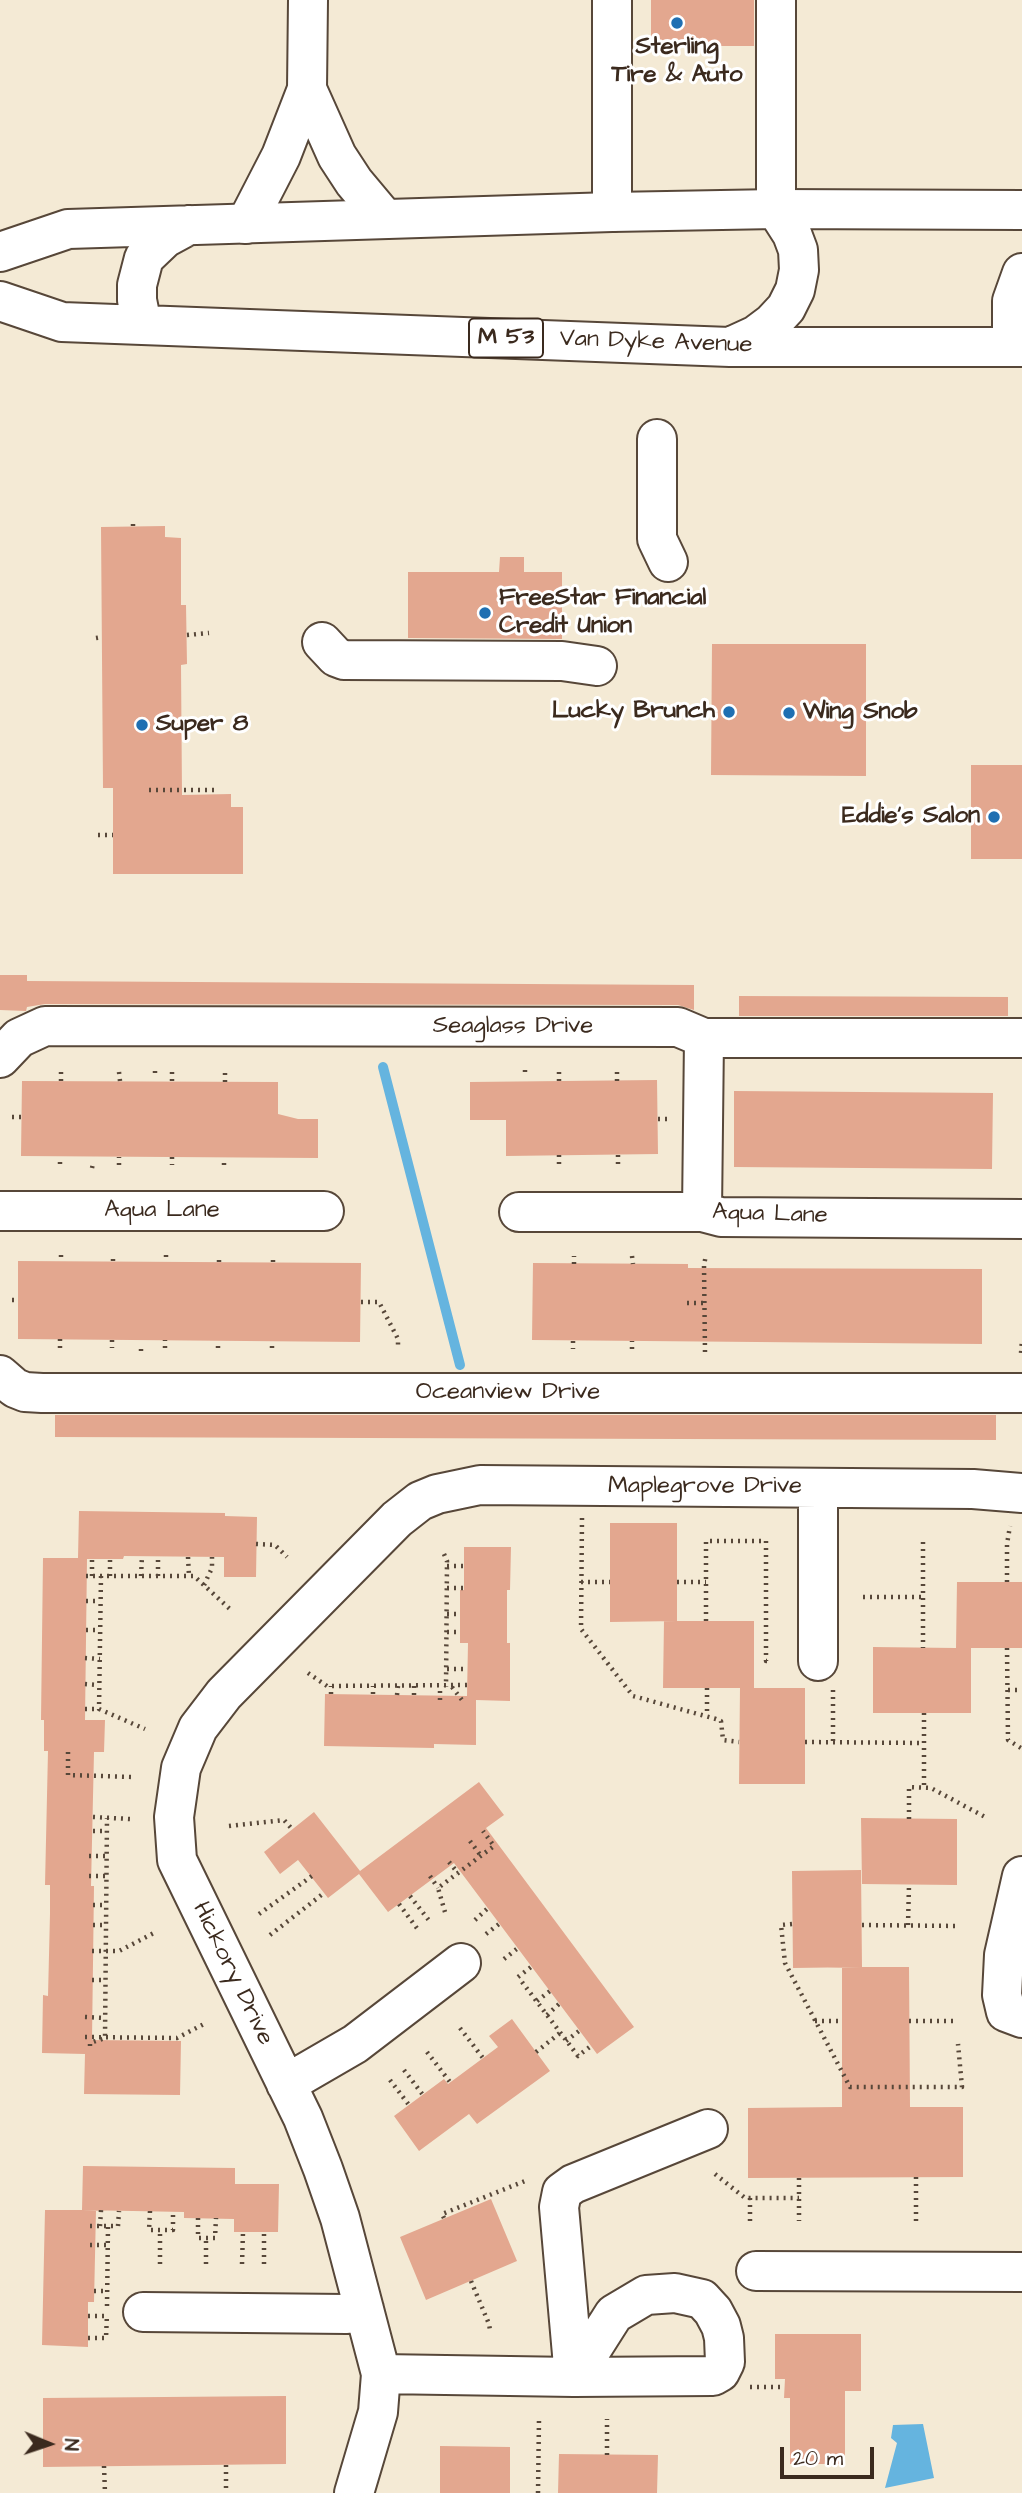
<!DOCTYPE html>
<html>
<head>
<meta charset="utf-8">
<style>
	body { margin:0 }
	#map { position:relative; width:1022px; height:2493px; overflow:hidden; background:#f4ead5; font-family:"Architects Daughter",sans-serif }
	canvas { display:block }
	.north { position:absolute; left:14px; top:2409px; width:70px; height:70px; -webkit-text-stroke:5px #fff; paint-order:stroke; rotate:92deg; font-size:19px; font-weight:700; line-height:28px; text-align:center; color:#3b2a1e }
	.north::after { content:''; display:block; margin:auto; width:24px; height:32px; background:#3b2a1e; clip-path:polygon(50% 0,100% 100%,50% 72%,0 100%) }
	.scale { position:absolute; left:780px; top:2447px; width:94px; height:32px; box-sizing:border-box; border:4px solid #3b2a1e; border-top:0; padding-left:9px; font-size:21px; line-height:24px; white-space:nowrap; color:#3b2a1e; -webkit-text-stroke:5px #fff; paint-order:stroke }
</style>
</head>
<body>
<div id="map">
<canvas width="1022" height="2493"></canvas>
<div class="north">N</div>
<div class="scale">20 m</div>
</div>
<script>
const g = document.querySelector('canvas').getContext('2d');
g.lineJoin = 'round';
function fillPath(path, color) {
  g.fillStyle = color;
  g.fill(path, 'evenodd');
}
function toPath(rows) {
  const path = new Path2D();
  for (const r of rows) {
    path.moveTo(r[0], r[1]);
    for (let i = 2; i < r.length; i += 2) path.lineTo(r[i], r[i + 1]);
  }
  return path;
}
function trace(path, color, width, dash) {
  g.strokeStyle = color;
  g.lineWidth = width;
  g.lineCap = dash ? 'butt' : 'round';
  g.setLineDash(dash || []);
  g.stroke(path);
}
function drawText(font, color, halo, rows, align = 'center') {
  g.font = font + ' "Architects Daughter",sans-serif';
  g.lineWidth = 6;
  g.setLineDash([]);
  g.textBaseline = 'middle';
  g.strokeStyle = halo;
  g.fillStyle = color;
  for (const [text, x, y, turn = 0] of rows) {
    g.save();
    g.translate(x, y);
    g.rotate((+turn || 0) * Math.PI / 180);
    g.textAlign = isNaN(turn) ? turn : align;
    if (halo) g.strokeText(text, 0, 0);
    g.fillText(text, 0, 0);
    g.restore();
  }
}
fillPath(toPath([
	[923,2424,934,2478,885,2488,897,2443,891,2438,893,2425]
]), '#65b4df');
trace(toPath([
	[383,1067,460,1365]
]), '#65b4df', 10);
fillPath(toPath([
	[651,0,754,0,754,46,651,46],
	[165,526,165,537,181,538,181,605,186,605,187,664,181,665,182,795,231,794,231,807,243,807,243,874,113,874,113,788,103,788,101,527],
	[500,557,524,557,524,572,562,572,562,639,408,638,408,572,499,572],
	[712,644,866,644,866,776,711,775],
	[971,765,1022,765,1022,859,971,859],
	[0,975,27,975,27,981,694,985,694,1010,678,1005,45,1004,27,1007,26,1011,0,1010],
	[739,996,1008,997,1008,1016,739,1016],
	[657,1080,658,1154,506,1156,506,1120,470,1120,470,1082],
	[22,1081,278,1082,278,1114,298,1119,318,1119,318,1158,21,1156],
	[734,1091,993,1093,992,1169,734,1167],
	[18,1261,361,1263,360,1342,18,1339],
	[533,1263,688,1264,688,1268,982,1269,982,1344,532,1340],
	[55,1415,996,1415,996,1440,55,1437],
	[79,1511,225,1513,225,1516,257,1517,256,1577,224,1577,224,1557,124,1556,123,1559,87,1559,85,1720,105,1720,104,1752,94,1752,91,1886,94,1886,92,2040,181,2041,180,2095,84,2094,85,2054,42,2053,43,1995,48,1996,50,1914,50,1885,45,1885,48,1751,44,1751,44,1720,41,1720,43,1558,78,1558],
	[610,1523,677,1523,677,1621,610,1622],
	[464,1547,511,1547,510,1590,507,1590,507,1643,510,1643,510,1701,476,1700,476,1745,434,1744,434,1748,324,1746,325,1694,467,1696,468,1643,460,1643,460,1590,464,1590],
	[957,1582,1022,1582,1022,1648,971,1648,971,1713,873,1713,873,1647,956,1648],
	[664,1621,754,1621,754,1688,663,1688],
	[740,1688,805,1688,805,1784,739,1784],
	[479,1782,504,1815,486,1828,634,2027,597,2054,454,1863,388,1912,359,1874,328,1898,298,1860,280,1874,264,1852,314,1812,360,1871],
	[861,1818,957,1819,957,1885,862,1884],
	[861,1870,862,1967,793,1968,792,1871],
	[842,1967,909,1967,910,2107,963,2107,963,2177,748,2178,748,2108,842,2107],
	[512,2019,550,2071,477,2124,469,2114,419,2151,394,2116,444,2079,448,2084,498,2047,489,2036],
	[83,2166,235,2168,235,2184,279,2184,278,2232,234,2232,234,2219,184,2218,184,2212,82,2210],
	[491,2199,517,2261,426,2300,400,2237],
	[45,2210,96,2210,94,2302,88,2302,88,2347,42,2345],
	[775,2334,861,2334,861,2391,845,2391,845,2464,790,2464,790,2398,784,2398,785,2379,775,2379],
	[286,2396,286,2464,43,2467,43,2398],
	[440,2446,510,2447,510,2493,440,2493],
	[559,2454,658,2455,657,2493,558,2493]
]), '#e3a78f');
const minor = toPath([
	[612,0,612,212],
	[307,89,337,156,354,182,385,219],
	[776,209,776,0],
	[246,224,281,156,307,89,308,0],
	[657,439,657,539,668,562],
	[322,642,336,657,344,660,562,661,597,666],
	[0,1058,19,1038,45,1026,678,1027,704,1038,1022,1038],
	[0,1211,324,1211],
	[519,1212,702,1212,721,1217,1022,1219],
	[702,1212,704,1038],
	[0,1375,15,1388,25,1392,42,1393,1022,1393],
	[818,1488,818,1661],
	[1022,1876,1004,1955,1002,1995,1006,2012,1022,2018],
	[286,2084,355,2044,461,1963],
	[756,2271,1022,2272],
	[143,2312,347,2314,364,2309],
	[381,2374,574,2377,713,2376,720,2372,725,2362,724,2338,721,2326,713,2311,702,2299,675,2293,646,2295,614,2314,574,2377],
	[574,2377,559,2207,562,2192,573,2184,708,2129],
	[354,2493,378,2412,381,2374,340,2218,323,2169,303,2118,177,1860,174,1817,181,1768,198,1728,224,1694,397,1519,420,1501,437,1494,480,1485,973,1489,1022,1493]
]);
const major = toPath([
	[0,252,68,229,612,212,776,209,1022,210],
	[0,301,62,322,730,347,1022,347],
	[142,325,137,300,137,285,144,258,165,238,189,225],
	[732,346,756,335,772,323,786,308,795,290,799,270,798,250,792,234,776,209],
	[1012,347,1012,301,1022,273]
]);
trace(minor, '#574739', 42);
trace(major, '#574739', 42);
trace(toPath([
	[133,526,133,522],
	[187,635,209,633],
	[96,638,102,637],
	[149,790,215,790],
	[98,835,113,835],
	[61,1072,61,1081],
	[119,1072,120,1081],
	[172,1072,172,1082],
	[525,1072,525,1067],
	[559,1072,559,1081],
	[617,1072,617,1081],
	[155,1073,155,1067],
	[225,1073,225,1082],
	[12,1117,22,1117],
	[658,1119,671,1119],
	[559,1155,559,1165],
	[618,1155,618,1165],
	[172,1157,172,1165],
	[60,1164,60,1157],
	[119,1165,119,1157],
	[224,1165,224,1158],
	[92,1168,93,1164],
	[61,1255,61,1261],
	[166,1255,166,1262],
	[632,1256,633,1264],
	[113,1261,113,1255],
	[219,1262,219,1255],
	[273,1262,273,1255],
	[574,1264,574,1256],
	[12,1300,18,1300],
	[361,1302,379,1302,398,1339,398,1348],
	[687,1303,705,1303],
	[60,1339,60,1348],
	[112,1340,112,1348],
	[573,1341,573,1349],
	[165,1348,165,1340],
	[218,1348,218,1341],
	[272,1348,272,1341],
	[632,1349,632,1341],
	[141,1351,141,1348],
	[705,1352,704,1265,706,1255],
	[1021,1353,1022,1340],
	[582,1518,581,1629,633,1696,716,1719,721,1721,723,1740,739,1742],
	[923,1542,923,1648],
	[256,1544,275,1545,287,1557],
	[444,1554,447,1561,446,1687],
	[188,1557,189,1576],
	[447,1566,464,1566],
	[86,1576,194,1576,232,1611],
	[92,1576,92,1559],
	[101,1576,99,1709,145,1729],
	[110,1576,110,1559],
	[141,1576,142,1556],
	[158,1576,158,1556],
	[581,1582,610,1582],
	[677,1582,706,1582],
	[1007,1582,1007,1544,1010,1526],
	[204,1585,212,1568,212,1557],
	[447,1588,464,1588],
	[863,1597,924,1597],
	[86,1601,100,1601],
	[447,1614,460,1614],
	[706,1621,706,1541,766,1541,766,1661,769,1661],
	[86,1630,100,1630],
	[447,1632,460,1632],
	[1007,1648,1008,1740,1021,1748],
	[85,1658,100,1659],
	[447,1669,468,1669],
	[308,1673,327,1686,468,1685],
	[85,1684,99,1685],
	[452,1687,462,1700],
	[707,1688,707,1716],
	[833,1690,833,1742],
	[1008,1690,1022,1690],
	[331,1694,331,1686],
	[373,1694,373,1686],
	[397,1695,398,1686],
	[414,1695,414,1686],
	[440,1700,440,1687],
	[85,1709,99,1709],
	[924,1713,924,1787],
	[805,1742,924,1743],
	[68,1752,68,1775,133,1777],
	[93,1817,130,1819],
	[909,1819,909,1787,931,1788,987,1818],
	[229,1826,284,1820,292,1829],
	[93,1831,107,1831],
	[470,1841,481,1856],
	[89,1856,106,1856],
	[449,1862,458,1873],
	[89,1876,107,1876],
	[430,1876,438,1888],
	[410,1896,431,1923],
	[399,1904,419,1931],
	[93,1905,106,1905],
	[445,1912,438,1888,494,1846,483,1831],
	[259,1914,312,1876],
	[475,1920,488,1908],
	[792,1924,781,1925,785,1963,850,2087,962,2087,958,2044],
	[93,1925,106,1925],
	[862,1925,960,1926],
	[908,1925,909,1885],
	[486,1934,499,1924],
	[270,1935,324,1893],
	[92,1951,119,1951,154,1933],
	[504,1959,518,1948],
	[518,1977,531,1967],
	[92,1980,106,1980],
	[522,1982,578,2056,591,2046],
	[537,2001,550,1991],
	[547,2015,559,2004],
	[85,2017,105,2018],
	[815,2021,842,2021],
	[909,2021,957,2021],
	[460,2028,483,2058],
	[85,2037,177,2038,204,2024],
	[566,2041,579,2031],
	[90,2046,90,2043,105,2038,107,1818],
	[427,2052,450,2082],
	[536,2052,560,2033],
	[404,2070,423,2095],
	[390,2080,409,2105],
	[715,2174,745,2198,799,2198],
	[916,2177,916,2221],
	[799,2178,799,2221],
	[150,2211,149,2230,173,2230,173,2211],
	[198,2218,198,2238,215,2238,216,2218],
	[444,2218,442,2214,525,2181],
	[750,2221,750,2198],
	[90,2226,118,2226,119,2211],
	[100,2226,101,2210],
	[90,2245,107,2245],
	[160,2264,160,2230],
	[206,2264,206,2238],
	[242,2264,243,2232],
	[264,2264,264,2232],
	[471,2281,489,2324,490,2330],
	[94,2291,107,2291],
	[107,2306,108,2226],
	[88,2316,106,2316],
	[88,2338,106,2338,107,2314],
	[750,2387,785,2387],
	[607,2455,607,2419],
	[226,2465,226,2493],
	[104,2466,105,2493],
	[538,2493,539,2419]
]), '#574739', 4.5, [2, 5]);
trace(minor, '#fff', 38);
trace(major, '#fff', 38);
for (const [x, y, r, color] of [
	[677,23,7,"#1f6fb2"],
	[485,613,7,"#1f6fb2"],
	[729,712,7,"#1f6fb2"],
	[789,713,7,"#1f6fb2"],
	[142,725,7,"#1f6fb2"],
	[994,817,7,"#1f6fb2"]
]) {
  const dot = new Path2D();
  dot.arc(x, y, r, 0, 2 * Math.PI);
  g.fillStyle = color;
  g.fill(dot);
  trace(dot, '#fff', 2.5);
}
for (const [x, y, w] of [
	[506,338,74]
]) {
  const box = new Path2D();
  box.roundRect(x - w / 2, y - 19.5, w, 39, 5);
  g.fillStyle = '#fff';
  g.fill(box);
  trace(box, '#3b2a1e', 2);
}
drawText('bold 23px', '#3b2a1e', null, [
	["M 53",506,338]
]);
drawText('bold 24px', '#3b2a1e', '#fff', [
	["Sterling",677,48,"center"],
	["Tire & Auto",677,76,"center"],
	["FreeStar Financial",499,599],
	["Credit Union",499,627],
	["Lucky Brunch",715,712,"right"],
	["Wing Snob",803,713],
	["Super 8",156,725],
	["Eddie's Salon",980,817,"right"]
], 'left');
drawText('24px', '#3b2a1e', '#fff', [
	["Van Dyke Avenue",656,343,2],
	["Seaglass Drive",513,1027],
	["Aqua Lane",162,1211],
	["Aqua Lane",770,1215,2],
	["Oceanview Drive",508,1393],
	["Maplegrove Drive",705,1487],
	["Hickory Drive",232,1974,64]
]);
</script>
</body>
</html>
